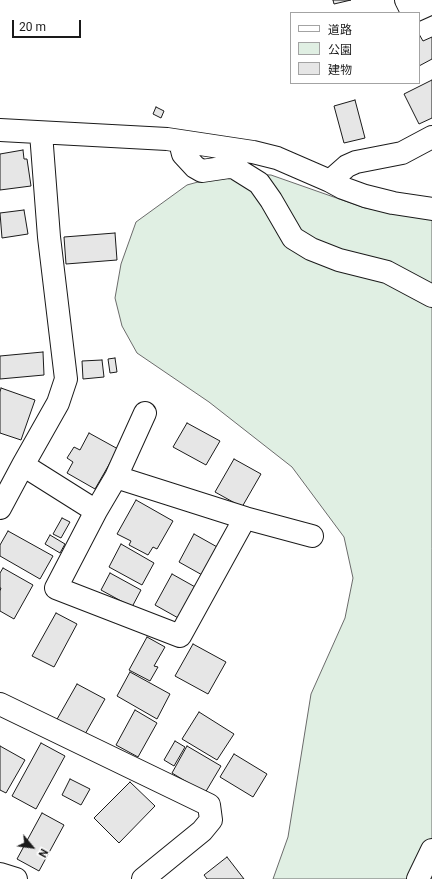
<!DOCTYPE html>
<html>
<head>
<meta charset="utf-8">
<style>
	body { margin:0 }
	#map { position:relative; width:432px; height:879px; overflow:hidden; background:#fff; font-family:Roboto,"Noto Sans JP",sans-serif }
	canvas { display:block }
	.legend { position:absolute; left:290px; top:12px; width:130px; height:72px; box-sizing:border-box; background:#fff; border:1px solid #a3a3a3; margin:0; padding:5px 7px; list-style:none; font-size:12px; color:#1a1a1a }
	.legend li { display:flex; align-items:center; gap:8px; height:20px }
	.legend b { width:20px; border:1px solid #a3a3a3 }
	.north { position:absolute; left:12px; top:827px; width:40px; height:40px; -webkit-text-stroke:3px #fff; paint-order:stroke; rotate:119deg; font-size:11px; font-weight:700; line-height:16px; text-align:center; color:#1a1a1a }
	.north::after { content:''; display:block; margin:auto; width:14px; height:18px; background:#1a1a1a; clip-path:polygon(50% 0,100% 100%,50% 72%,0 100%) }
	.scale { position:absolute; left:12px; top:20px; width:69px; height:18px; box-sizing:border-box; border:2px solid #1a1a1a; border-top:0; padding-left:5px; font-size:12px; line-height:14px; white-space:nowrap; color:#1a1a1a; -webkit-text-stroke:3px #fff; paint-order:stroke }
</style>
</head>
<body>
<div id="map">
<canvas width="432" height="879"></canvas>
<ul class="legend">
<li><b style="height:5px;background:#fff"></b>道路</li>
<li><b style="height:11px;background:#e0efe3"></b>公園</li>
<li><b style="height:11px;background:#e6e6e6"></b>建物</li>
</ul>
<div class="north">N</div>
<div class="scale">20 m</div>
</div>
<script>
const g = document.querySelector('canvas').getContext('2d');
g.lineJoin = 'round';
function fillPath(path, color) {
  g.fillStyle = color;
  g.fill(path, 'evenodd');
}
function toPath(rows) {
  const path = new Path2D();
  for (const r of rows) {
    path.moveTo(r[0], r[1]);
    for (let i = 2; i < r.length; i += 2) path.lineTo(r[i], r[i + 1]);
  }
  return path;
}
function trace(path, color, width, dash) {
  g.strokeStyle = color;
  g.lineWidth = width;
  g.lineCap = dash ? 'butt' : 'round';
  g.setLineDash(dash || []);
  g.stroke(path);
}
const green = toPath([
	[227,174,271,175,365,208,411,216,432,218,432,879,273,879,288,837,311,694,345,618,353,578,344,537,292,467,209,402,137,353,122,326,115,298,121,264,136,222,187,185,227,174]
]);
fillPath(green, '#e0efe3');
trace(green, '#6a6a6a', 1);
const building = toPath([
	[333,0,351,0,334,4,333,0],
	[419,34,423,41,432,37,432,59,419,66,419,34],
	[432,80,432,118,419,124,404,94,432,80],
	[355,100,365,138,344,143,334,106,355,100],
	[156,107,164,111,161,118,153,114,156,107],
	[23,150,24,159,27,159,31,186,0,190,0,154,23,150],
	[24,210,28,234,2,238,0,213,24,210],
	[115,233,117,260,66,264,64,237,115,233],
	[43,352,44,375,0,379,0,356,43,352],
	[115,358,117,372,110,373,108,359,115,358],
	[102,360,104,377,83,379,82,361,102,360],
	[1,388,35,400,21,440,0,433,0,392,1,388],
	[187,423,220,441,206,465,173,447,187,423],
	[89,433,118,449,95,489,67,473,73,462,67,458,74,447,80,450,89,433],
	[234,459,261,474,242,507,215,492,234,459],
	[136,500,173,521,157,549,153,547,148,555,129,545,131,541,117,534,136,500],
	[62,518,70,522,61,538,53,534,62,518],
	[8,531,53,556,40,579,0,556,0,545,8,531],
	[194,534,219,548,204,576,179,562,194,534],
	[50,535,65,544,60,553,45,544,50,535],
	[121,544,154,563,142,585,109,567,121,544],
	[3,568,33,585,14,619,0,611,0,591,1,588,0,588,0,573,3,568],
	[110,573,141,590,132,607,101,590,110,573],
	[172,574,197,588,180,619,155,605,172,574],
	[56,613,77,624,54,667,32,656,56,613],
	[147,637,165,647,154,666,158,667,150,681,129,670,147,637],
	[193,644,226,662,208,694,175,676,193,644],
	[130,672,170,694,157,719,117,696,130,672],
	[77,684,105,699,84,736,56,721,77,684],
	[135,710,157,723,138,757,116,745,135,710],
	[199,712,234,734,217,760,182,739,199,712],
	[175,741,185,747,174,766,164,760,175,741],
	[41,743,65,756,36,809,12,796,41,743],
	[0,746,25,760,6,793,0,790,0,746],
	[187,746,221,766,205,793,172,773,187,746],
	[234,754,267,774,253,797,220,777,234,754],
	[70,779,90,789,81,805,62,795,70,779],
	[130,782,155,806,119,843,94,818,130,782],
	[42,813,64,825,39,871,17,859,42,813],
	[227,857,244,879,207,879,204,875,227,857]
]);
fillPath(building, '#e6e6e6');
trace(building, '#1a1a1a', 1);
const minor = toPath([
	[406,0,412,12,432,3],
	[0,130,167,139,253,152,277,158,330,181,343,188,365,196,393,203,432,209],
	[180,142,183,154,195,167,202,171,229,167,235,168,259,183,271,200,293,238,311,249,339,260,387,272,432,296],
	[330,181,347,166,356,162,402,153,432,137],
	[23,465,96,511],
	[116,477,245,518,180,636,56,588,96,511,116,477,145,413],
	[0,508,23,465,58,403,66,379,49,237,41,133],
	[245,518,312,536],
	[0,704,209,805,211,820,202,831,143,879],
	[0,874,16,879],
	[418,879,432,850]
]);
trace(minor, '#1a1a1a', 24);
trace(minor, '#fff', 22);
</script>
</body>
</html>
